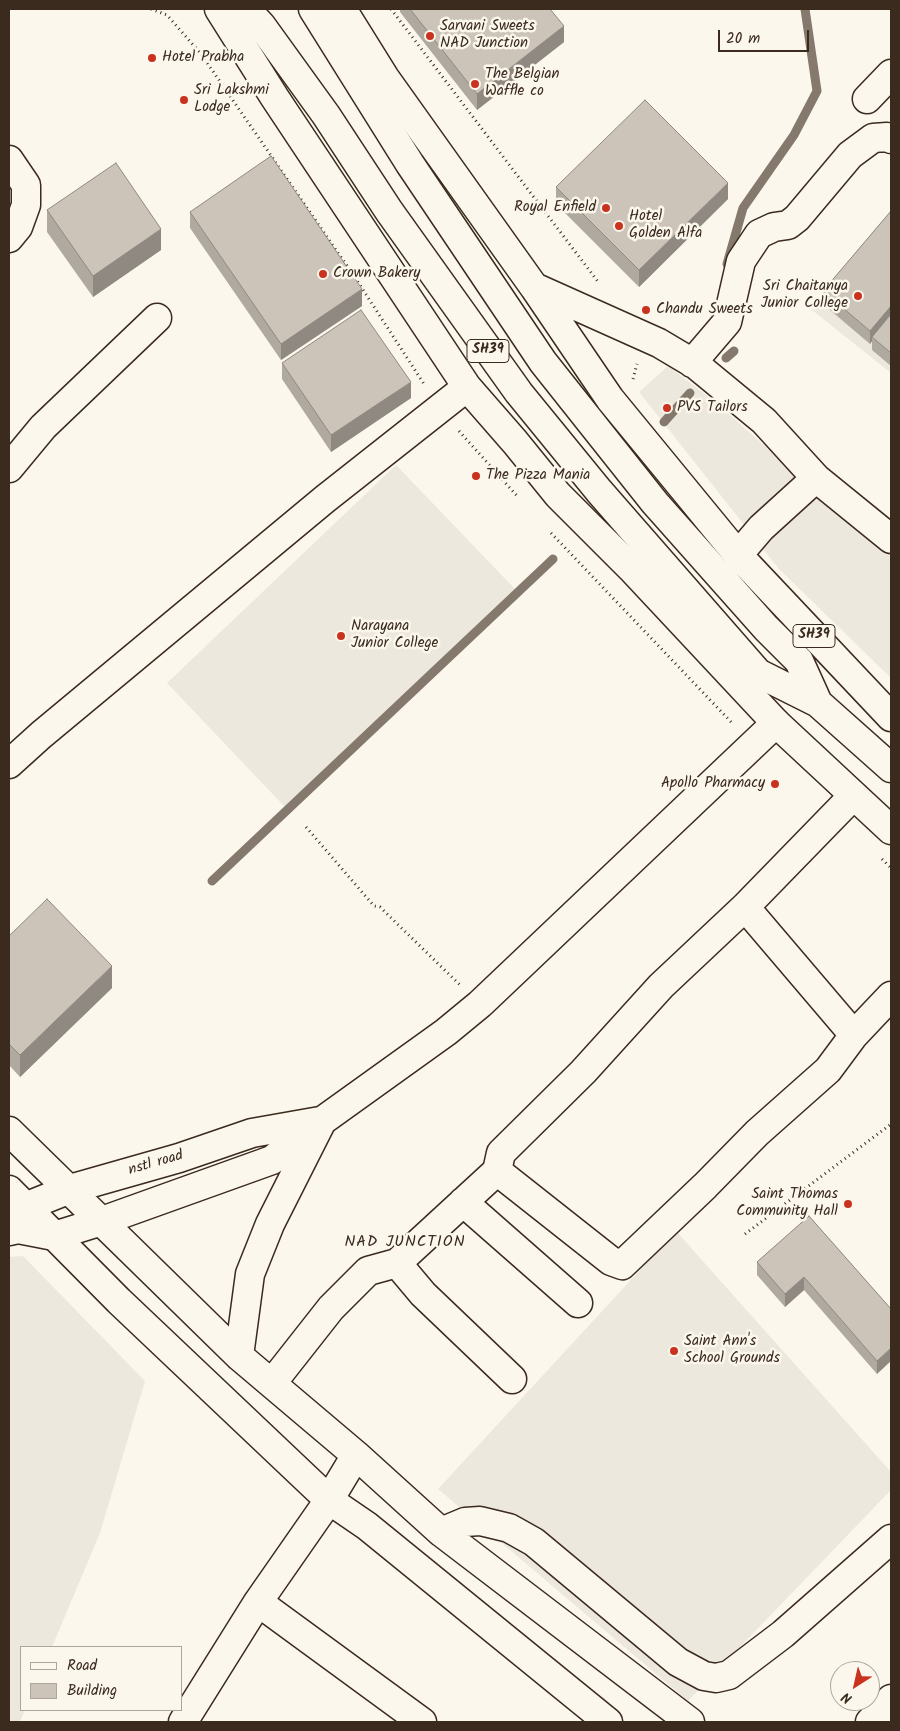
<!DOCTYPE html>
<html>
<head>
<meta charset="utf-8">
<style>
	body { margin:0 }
	#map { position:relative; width:900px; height:1731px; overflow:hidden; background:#fbf7ec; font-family:Kalam,sans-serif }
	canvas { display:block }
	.frame { position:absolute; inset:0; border:10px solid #3b2a1e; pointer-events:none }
	.legend { position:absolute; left:20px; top:1646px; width:162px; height:65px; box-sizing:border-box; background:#fbf7ec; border:1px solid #aea59a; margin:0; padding:6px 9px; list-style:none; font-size:15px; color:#3b2a1e }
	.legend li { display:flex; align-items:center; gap:10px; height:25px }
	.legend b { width:25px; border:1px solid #aea59a }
	.north { position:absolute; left:830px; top:1661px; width:50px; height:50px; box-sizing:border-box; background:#fbf7ec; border:1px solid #aea59a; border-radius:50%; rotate:215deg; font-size:14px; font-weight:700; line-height:20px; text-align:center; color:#3b2a1e }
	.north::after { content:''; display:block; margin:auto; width:18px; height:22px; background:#c8321e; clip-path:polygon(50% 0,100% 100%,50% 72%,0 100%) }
	.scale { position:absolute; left:718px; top:30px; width:91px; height:22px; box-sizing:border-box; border:2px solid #3b2a1e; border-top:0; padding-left:6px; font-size:15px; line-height:18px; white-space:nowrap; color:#3b2a1e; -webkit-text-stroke:4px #fbf7ec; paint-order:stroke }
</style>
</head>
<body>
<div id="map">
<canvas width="900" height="1731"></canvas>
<div class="frame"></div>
<ul class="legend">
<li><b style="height:6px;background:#fbf7ec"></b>Road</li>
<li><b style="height:14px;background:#ccc4b9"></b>Building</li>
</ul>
<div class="north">N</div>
<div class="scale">20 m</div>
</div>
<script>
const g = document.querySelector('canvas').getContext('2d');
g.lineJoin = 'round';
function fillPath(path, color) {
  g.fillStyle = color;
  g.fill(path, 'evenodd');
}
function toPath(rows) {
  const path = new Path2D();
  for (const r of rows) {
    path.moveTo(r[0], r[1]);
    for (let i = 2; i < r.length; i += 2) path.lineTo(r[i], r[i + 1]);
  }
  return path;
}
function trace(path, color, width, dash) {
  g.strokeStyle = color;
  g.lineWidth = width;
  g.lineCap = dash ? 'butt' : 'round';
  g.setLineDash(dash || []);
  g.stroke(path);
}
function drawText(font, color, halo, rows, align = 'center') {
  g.font = font + ' Kalam,sans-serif';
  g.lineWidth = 5;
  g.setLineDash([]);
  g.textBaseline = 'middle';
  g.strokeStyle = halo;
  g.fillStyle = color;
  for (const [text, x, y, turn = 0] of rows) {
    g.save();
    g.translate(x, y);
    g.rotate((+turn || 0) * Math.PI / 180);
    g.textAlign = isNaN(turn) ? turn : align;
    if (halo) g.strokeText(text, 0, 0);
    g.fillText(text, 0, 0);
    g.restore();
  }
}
fillPath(toPath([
	[891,219,891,373,812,310],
	[668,366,714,401,891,557,891,678,779,569,639,392],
	[396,465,515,589,285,807,167,683],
	[676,1231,891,1472,891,1490,688,1701,438,1489],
	[23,1256,145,1381,100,1533,52,1647,21,1647,21,1710,25,1710,20,1722,9,1722,9,1257]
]), '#ede8dd');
trace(toPath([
	[727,264,743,208,794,135,817,91,805,9],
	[726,358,734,351],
	[664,422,690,393],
	[212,881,553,559]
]), '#85796d', 9);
const minor = toPath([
	[219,9,275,98,467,387,515,442,558,495,631,568,776,723,480,1004,446,1032,322,1121,270,1224,250,1274,239,1356],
	[342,9,385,78,534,287,610,399,738,555,761,528,816,478,891,539],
	[867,99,891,74],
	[9,160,26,185,26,205,18,227,9,238],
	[534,287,659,343,696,365,764,421,816,478],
	[692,363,727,322,741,261,759,234,774,227,788,225,797,218,850,155,873,138,887,137,891,139],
	[9,468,43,427,157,318],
	[9,764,41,735,325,499,467,387],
	[745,907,854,1035],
	[9,1131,239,1356,356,1455,441,1532,690,1722],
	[497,1171,611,1261,622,1265,705,1186,757,1133,828,1070,854,1035,891,996],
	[9,1190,119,1301,329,1500,367,1526,608,1722],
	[463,1202,578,1303],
	[20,1223,25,1207,70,1189,179,1158,252,1133,320,1121],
	[9,1231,18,1229,54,1236,102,1221,272,1160,315,1126],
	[397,1263,423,1294,512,1379],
	[272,1383,331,1308,368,1271,397,1263,497,1171,501,1153,583,1072,661,986,745,907,853,796],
	[441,1532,465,1522,480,1521,509,1528,534,1542,678,1662,704,1676,716,1678,729,1675,783,1634,891,1539],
	[258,1602,422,1722],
	[183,1722,258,1602,329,1500,356,1455],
	[870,1722,891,1699]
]);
const major = toPath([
	[246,9,261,25,326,115,389,211,519,393,599,491,758,673,818,703,891,768],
	[313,9,410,164,543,362,655,503,766,628,799,661,818,703],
	[738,555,891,717],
	[776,723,891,830]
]);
trace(minor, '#3b2a1e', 31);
trace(major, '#3b2a1e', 31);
trace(toPath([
	[151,9,167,15,201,54,356,279,424,384],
	[391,9,599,283],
	[633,379,637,364],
	[459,431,518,497],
	[551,533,733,724],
	[306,827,374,906,380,907,460,985],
	[882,859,891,868],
	[745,1234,891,1124]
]), '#3b2a1e', 3, [1, 4]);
trace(minor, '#fbf7ec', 28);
trace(major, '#fbf7ec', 28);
fillPath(toPath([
	[400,9,550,9,564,42,477,110,400,12],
	[556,187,728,199,639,287,556,204],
	[47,210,161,250,93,297,47,232],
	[891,211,891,366,872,350,872,341,870,344,823,304,823,291],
	[190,212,362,306,281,360,190,228],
	[282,363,411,398,331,452,282,379],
	[9,936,112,988,20,1077,9,1065],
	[809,1216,891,1309,877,1374,804,1290,785,1307,757,1275,757,1262]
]), '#afa99f');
fillPath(toPath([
	[564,26,564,42,477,110,477,94],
	[728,183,728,199,639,287,639,270],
	[161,229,161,250,93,297,93,276],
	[362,289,362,306,281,360,281,344],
	[891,306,891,318,872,337,872,341,870,344,870,331],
	[411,382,411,398,331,452,331,435],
	[112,966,112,988,20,1077,20,1055],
	[804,1277,804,1290,785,1307,785,1294],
	[891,1348,891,1361,877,1374,877,1361]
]), '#8f8982');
const building = toPath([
	[410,9,550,9,564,26,477,94,410,9],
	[645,100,728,183,639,270,556,187,645,100],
	[271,156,362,289,281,344,190,212,271,156],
	[116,163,161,229,93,276,47,210,116,163],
	[891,211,891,306,870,331,823,291,891,211],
	[361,310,411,382,331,435,282,363,361,310],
	[891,314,891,353,872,337,891,314],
	[47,899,112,966,20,1055,9,1044,9,936,47,899],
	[809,1216,891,1309,891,1348,877,1361,804,1277,785,1294,757,1262,809,1216]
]);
fillPath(building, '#ccc4b9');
trace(building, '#8f8982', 1);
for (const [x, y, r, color] of [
	[430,36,5,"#c8321e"],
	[152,58,5,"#c8321e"],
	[475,84,5,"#c8321e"],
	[184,100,5,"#c8321e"],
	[606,208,5,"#c8321e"],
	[619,226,5,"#c8321e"],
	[323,274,5,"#c8321e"],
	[858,296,5,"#c8321e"],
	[646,310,5,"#c8321e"],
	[667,408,5,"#c8321e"],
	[476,476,5,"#c8321e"],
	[341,636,5,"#c8321e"],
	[775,784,5,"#c8321e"],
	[848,1204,5,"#c8321e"],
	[674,1351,5,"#c8321e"]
]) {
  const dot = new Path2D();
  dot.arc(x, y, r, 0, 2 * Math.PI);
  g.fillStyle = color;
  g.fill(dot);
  trace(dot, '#fbf7ec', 2);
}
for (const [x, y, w] of [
	[488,351,42],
	[814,636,42]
]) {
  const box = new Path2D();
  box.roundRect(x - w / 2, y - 11.5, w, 23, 4);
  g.fillStyle = '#fbf7ec';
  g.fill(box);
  trace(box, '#3b2a1e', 1);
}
drawText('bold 14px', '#3b2a1e', null, [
	["SH39",488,351],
	["SH39",814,636]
]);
drawText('15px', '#3b2a1e', '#fbf7ec', [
	["Sarvani Sweets",440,27],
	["NAD Junction",440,44],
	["Hotel Prabha",162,58],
	["The Belgian",485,75],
	["Waffle co",485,92],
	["Sri Lakshmi",194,91],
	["Lodge",194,108],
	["Royal Enfield",596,208,"right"],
	["Hotel",629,217],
	["Golden Alfa",629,234],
	["Crown Bakery",333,274],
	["Sri Chaitanya",848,287,"right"],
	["Junior College",848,304,"right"],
	["Chandu Sweets",656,310],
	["PVS Tailors",677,408],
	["The Pizza Mania",486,476],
	["Narayana",351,627],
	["Junior College",351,644],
	["Apollo Pharmacy",765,784,"right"],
	["Saint Thomas",838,1195,"right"],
	["Community Hall",838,1212,"right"],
	["Saint Ann's",684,1342],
	["School Grounds",684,1359]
], 'left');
drawText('15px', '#3b2a1e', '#fbf7ec', [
	["nstl road",156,1164,-16]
]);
g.letterSpacing = '1px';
drawText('16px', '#3b2a1e', '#fbf7ec', [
	["NAD JUNCTION",405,1243]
]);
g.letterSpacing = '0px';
</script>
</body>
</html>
